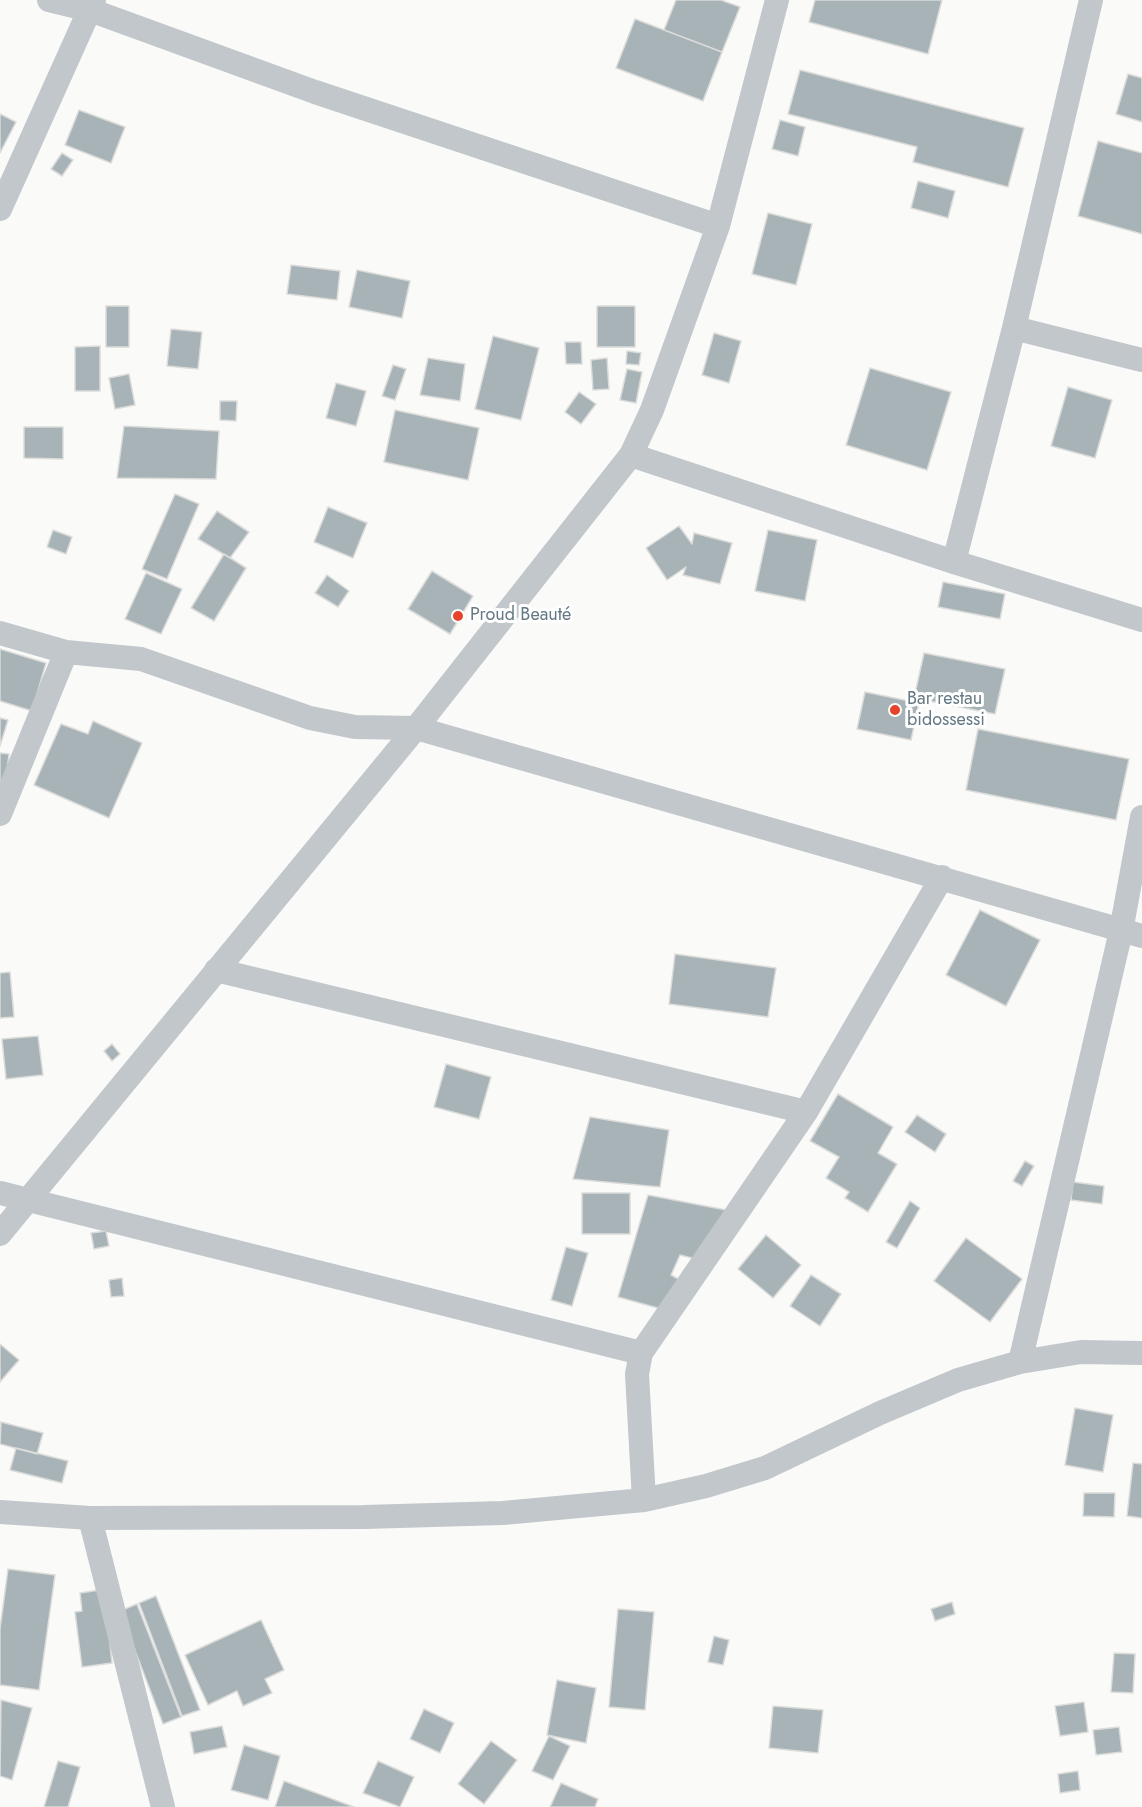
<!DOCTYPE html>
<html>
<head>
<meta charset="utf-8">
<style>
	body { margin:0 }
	canvas { display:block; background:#fafaf8 }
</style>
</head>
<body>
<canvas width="1142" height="1807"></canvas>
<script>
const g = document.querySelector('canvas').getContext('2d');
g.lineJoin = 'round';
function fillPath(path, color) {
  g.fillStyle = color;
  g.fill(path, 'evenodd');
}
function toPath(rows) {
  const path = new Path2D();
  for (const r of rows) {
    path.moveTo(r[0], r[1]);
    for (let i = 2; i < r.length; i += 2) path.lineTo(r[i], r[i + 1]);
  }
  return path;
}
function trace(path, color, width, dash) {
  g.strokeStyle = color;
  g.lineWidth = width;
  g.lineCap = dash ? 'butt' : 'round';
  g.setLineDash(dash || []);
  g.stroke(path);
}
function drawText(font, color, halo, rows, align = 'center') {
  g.font = font + ' Jost,sans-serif';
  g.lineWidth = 6;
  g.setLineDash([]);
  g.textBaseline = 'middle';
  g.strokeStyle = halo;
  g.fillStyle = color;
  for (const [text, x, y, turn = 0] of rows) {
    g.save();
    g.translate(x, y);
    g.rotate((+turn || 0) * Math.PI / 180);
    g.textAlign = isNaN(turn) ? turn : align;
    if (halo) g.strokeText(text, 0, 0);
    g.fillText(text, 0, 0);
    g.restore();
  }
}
const building = toPath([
	[676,0,721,0,740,7,722,52,664,30,676,0],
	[815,0,942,0,928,54,809,22,815,0],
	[635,19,722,52,703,101,616,68,635,19],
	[800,70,1024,128,1008,187,913,162,917,147,788,114,800,70],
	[1128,74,1142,78,1142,122,1116,114,1128,74],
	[79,110,125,127,111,163,65,145,79,110],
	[0,114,16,122,0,153,0,114],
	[780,120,805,127,798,156,772,149,780,120],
	[1098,141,1142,153,1142,234,1078,216,1098,141],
	[62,153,73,160,62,176,51,169,62,153],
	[918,181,955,191,948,218,911,208,918,181],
	[768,213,812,224,796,285,752,274,768,213],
	[291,265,340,271,337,300,287,294,291,265],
	[357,270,410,281,402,318,349,307,357,270],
	[106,306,129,306,129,347,106,347,106,306],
	[597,306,635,306,635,347,597,347,597,306],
	[171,329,202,332,198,369,167,366,171,329],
	[714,333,741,341,729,383,702,375,714,333],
	[493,336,539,348,521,420,475,409,493,336],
	[565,342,581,342,582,364,566,364,565,342],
	[100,346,100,391,75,391,75,347,100,346],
	[627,351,641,353,639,365,626,364,627,351],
	[428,358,465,364,460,401,420,395,428,358],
	[607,358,609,389,593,390,591,360,607,358],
	[393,365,406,369,395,400,382,396,393,365],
	[870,368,951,392,927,470,846,445,870,368],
	[627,369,642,372,636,403,620,400,627,369],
	[129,374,135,405,115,409,109,378,129,374],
	[336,383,366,391,356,426,326,418,336,383],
	[1068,387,1112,400,1095,458,1051,446,1068,387],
	[579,392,596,404,581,424,565,412,579,392],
	[220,401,237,401,236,421,220,420,220,401],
	[395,410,479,428,468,480,384,462,395,410],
	[124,426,219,431,216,479,117,478,124,426],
	[24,427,63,427,63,459,24,458,24,427],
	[175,494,199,504,167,579,142,569,175,494],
	[328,507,367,523,353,558,314,542,328,507],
	[217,511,249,532,230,558,198,539,217,511],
	[679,526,692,544,694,533,732,543,720,584,683,575,686,567,667,580,646,548,679,526],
	[53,530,72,537,66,554,47,547,53,530],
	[768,530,817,540,805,601,755,591,768,530],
	[224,554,246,568,214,621,191,608,224,554],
	[432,571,473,596,450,634,408,609,432,571],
	[146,573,182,589,161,634,125,619,146,573],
	[327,575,349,591,338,607,315,593,327,575],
	[943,582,1005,594,1000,619,938,607,943,582],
	[0,649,46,663,32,711,0,701,0,649],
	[924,653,1005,669,995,714,914,698,924,653],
	[865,692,919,703,911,740,857,729,865,692],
	[0,718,8,720,0,746,0,718],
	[93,721,142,743,109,818,34,785,61,724,88,734,93,721],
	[978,729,1129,759,1116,820,966,790,978,729],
	[0,753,9,754,4,795,0,794,0,753],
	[980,910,1040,940,1006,1006,946,975,980,910],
	[675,954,776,968,768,1017,669,1004,675,954],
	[10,972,14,1017,0,1018,0,973,10,972],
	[38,1036,43,1075,6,1079,2,1039,38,1036],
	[112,1044,120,1054,112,1061,104,1051,112,1044],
	[446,1064,491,1077,479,1119,434,1107,446,1064],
	[838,1094,893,1127,878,1153,897,1164,868,1212,845,1198,849,1192,826,1178,839,1157,810,1141,838,1094],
	[917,1115,946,1134,935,1152,905,1132,917,1115],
	[590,1117,669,1130,660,1187,573,1179,590,1117],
	[1025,1161,1034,1166,1022,1186,1013,1181,1025,1161],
	[1073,1182,1104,1186,1102,1204,1071,1200,1073,1182],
	[582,1193,630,1193,630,1234,582,1234,582,1193],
	[648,1195,726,1210,696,1259,680,1255,671,1275,682,1281,665,1310,618,1297,648,1195],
	[910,1201,920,1208,897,1248,886,1242,910,1201],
	[106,1231,109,1246,94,1249,91,1233,106,1231],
	[766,1235,801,1265,773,1298,738,1269,766,1235],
	[966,1238,1022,1279,990,1322,934,1281,966,1238],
	[566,1247,588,1253,572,1306,551,1300,566,1247],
	[811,1275,841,1294,820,1326,790,1306,811,1275],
	[122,1278,124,1296,111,1297,109,1280,122,1278],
	[0,1344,19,1360,0,1382,0,1344],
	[1075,1408,1113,1415,1103,1472,1065,1465,1075,1408],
	[1,1422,43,1433,37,1454,0,1444,1,1422],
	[16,1448,68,1461,62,1483,10,1470,16,1448],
	[1133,1463,1142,1464,1142,1518,1127,1516,1133,1463],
	[1084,1493,1115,1493,1114,1517,1083,1516,1084,1493],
	[8,1569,55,1575,39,1690,0,1685,0,1629,8,1569],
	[100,1590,106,1608,112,1663,82,1667,75,1612,82,1611,80,1593,100,1590],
	[156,1596,200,1710,182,1716,139,1603,156,1596],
	[952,1602,955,1614,935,1621,931,1609,952,1602],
	[137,1604,181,1717,163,1724,120,1611,137,1604],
	[618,1609,654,1612,645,1710,609,1707,618,1609],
	[261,1620,284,1670,265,1679,272,1693,243,1706,237,1691,208,1705,185,1655,261,1620],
	[714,1636,729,1640,723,1665,708,1662,714,1636],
	[1114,1653,1135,1654,1133,1693,1111,1692,1114,1653],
	[557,1680,596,1688,586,1743,547,1735,557,1680],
	[1,1700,32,1708,12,1780,0,1776,1,1700],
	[1084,1702,1088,1732,1060,1736,1055,1706,1084,1702],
	[773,1706,823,1710,818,1753,769,1748,773,1706],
	[424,1709,454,1723,440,1753,410,1739,424,1709],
	[222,1726,227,1747,194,1754,190,1732,222,1726],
	[1119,1727,1122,1752,1096,1755,1093,1730,1119,1727],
	[549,1736,570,1746,553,1780,532,1771,549,1736],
	[491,1741,517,1760,484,1804,458,1784,491,1741],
	[244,1745,280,1756,268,1800,231,1790,244,1745],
	[58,1761,80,1767,68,1807,44,1807,58,1761],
	[378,1761,414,1777,400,1807,363,1793,378,1761],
	[1078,1771,1080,1790,1060,1793,1058,1774,1078,1771],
	[284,1781,354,1807,275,1807,284,1781],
	[561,1783,598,1799,595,1807,550,1807,561,1783]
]);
fillPath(building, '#a7b3b7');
trace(building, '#dcdcda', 1.5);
trace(toPath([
	[49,0,90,10,315,92,718,226],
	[0,209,94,0],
	[1014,328,1142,360],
	[631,455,954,562,1142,620],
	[954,562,1014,328,1091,0],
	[0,633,66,652,141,659,310,718,355,727,416,728,1142,936],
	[0,814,66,652],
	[216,970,806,1112],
	[0,1193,641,1353],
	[0,1234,416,728,631,455,652,410,718,226,777,0],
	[1020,1362,1121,931,1142,817],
	[644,1500,637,1374,641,1353,806,1112,942,877],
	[0,1512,90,1518,364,1517,503,1513,644,1500,706,1486,765,1468,880,1413,958,1380,1020,1362,1081,1352,1142,1353],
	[90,1518,163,1807]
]), '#c1c7ca', 24);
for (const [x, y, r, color] of [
	[458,616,6,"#e7432a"],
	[895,710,6,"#e7432a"]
]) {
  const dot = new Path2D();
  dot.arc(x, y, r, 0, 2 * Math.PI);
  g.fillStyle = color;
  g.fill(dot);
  trace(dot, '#fff', 2);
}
drawText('18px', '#647983', '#fff', [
	["Proud Beauté",470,616],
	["Bar restau",907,700],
	["bidossessi",907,721]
], 'left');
</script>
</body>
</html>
